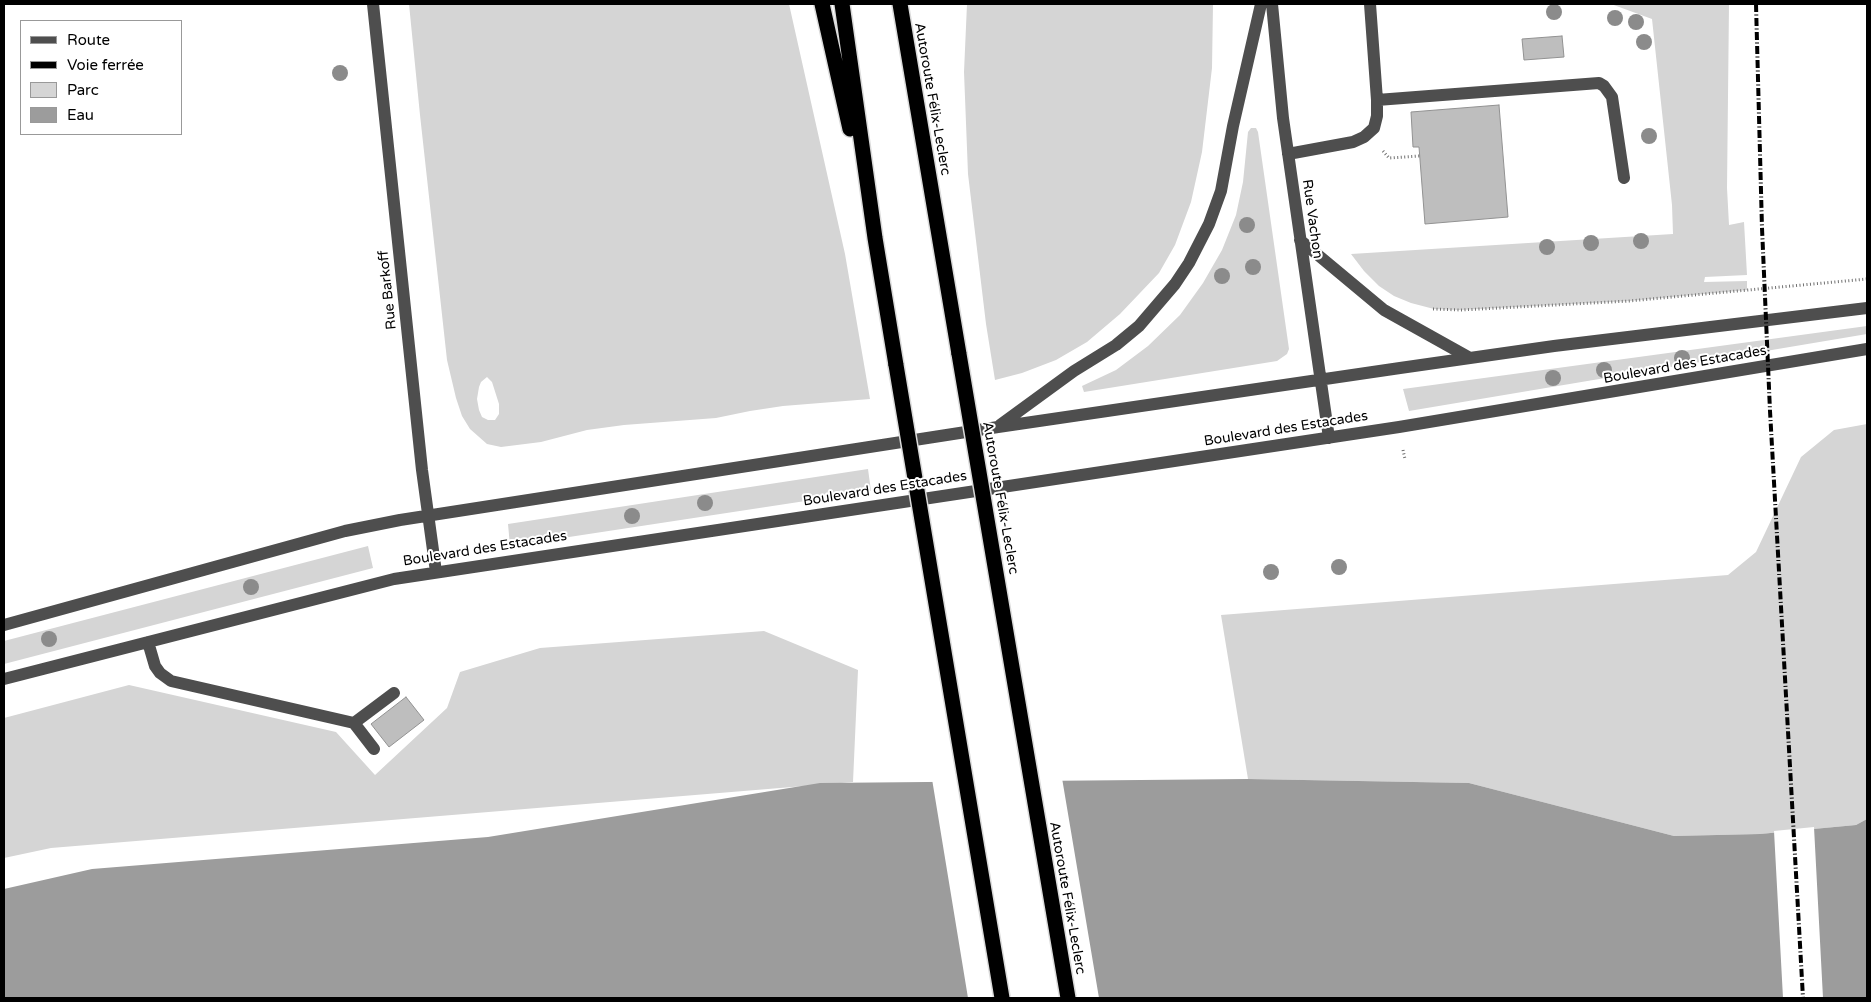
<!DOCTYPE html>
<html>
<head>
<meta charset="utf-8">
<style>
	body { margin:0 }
	#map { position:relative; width:1871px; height:1002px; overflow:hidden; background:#fff; font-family:"Varela Round",sans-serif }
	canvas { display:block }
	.frame { position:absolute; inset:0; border:5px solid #000; pointer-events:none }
	.legend { position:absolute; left:20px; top:20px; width:162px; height:115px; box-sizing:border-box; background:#fff; border:1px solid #999; margin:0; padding:6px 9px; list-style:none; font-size:15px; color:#000 }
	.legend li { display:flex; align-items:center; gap:10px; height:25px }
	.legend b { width:25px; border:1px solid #999 }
</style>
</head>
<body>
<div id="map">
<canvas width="1871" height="1002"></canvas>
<div class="frame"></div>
<ul class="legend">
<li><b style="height:6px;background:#4e4e4e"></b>Route</li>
<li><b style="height:6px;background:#000"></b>Voie ferrée</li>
<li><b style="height:14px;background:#d5d5d5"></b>Parc</li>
<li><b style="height:14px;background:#9c9c9c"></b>Eau</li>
</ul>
</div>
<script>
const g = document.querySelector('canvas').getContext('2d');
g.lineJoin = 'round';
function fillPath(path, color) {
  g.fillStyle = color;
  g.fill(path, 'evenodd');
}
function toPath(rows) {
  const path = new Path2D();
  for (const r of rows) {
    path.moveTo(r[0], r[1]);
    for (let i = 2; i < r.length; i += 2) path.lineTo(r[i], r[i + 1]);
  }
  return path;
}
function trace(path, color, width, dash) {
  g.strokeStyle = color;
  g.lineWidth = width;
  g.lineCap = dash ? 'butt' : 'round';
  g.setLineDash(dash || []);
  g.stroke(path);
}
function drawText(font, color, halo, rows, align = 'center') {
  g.font = font + ' "Varela Round",sans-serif';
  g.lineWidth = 4;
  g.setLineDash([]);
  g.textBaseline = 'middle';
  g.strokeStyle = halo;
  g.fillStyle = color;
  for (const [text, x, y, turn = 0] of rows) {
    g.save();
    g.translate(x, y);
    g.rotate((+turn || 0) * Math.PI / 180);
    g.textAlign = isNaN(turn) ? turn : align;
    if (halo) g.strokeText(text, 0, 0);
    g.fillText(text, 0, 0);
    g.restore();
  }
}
fillPath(toPath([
	[409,4,789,4,845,254,870,399,783,406,750,411,716,418,624,425,587,430,541,442,501,447,487,444,470,429,462,416,456,398,447,360,420,115],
	[487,377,492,382,499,404,499,414,495,420,488,420,482,417,479,410,477,399,479,387,481,382],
	[967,4,1213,4,1212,68,1202,152,1191,202,1175,245,1159,273,1120,314,1087,342,1056,360,1022,373,995,380,986,324,968,174,964,72],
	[1611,4,1729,4,1727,188,1729,225,1744,222,1747,275,1705,277,1704,282,1747,281,1747,290,1629,301,1460,310,1434,309,1411,303,1394,296,1379,286,1364,271,1351,254,1673,234,1672,205,1652,19],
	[1251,128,1256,128,1258,132,1289,349,1287,354,1277,361,1084,392,1082,386,1116,370,1148,346,1180,315,1203,283,1222,250,1236,215,1243,182,1248,132],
	[1867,326,1867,334,1409,411,1403,389],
	[1867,424,1867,819,1856,825,1760,834,1674,836,1469,783,1248,779,1221,615,1728,575,1756,552,1801,457,1834,430],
	[868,469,871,491,510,546,508,524],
	[368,546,373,568,4,664,4,641],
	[764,631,858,670,853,782,51,848,4,858,4,718,129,685,336,732,375,775,447,708,460,672,540,648]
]), '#d5d5d5');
fillPath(toPath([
	[1248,779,1469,783,1674,836,1760,834,1856,825,1867,819,1867,998,4,998,4,889,92,869,488,837,820,783]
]), '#9c9c9c');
fillPath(toPath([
	[1062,778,1099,998,968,998,932,779],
	[1814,827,1823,998,1783,998,1774,831]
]), '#fff');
const building = toPath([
	[1562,36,1564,57,1524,60,1522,39,1562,36],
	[1499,105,1508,217,1425,224,1419,147,1413,147,1411,112,1499,105],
	[406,697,424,720,389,747,371,724,406,697]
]);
fillPath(building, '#bebebe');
trace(building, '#929292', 1);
const highway = toPath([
	[822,4,850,129],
	[842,4,875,238,896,365],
	[900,4,959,354]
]);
trace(highway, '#dbdbdb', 18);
trace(toPath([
	[1383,151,1389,158,1420,156],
	[1433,309,1461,310,1629,301,1867,279],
	[1403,450,1405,459]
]), '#707070', 3, [1, 2.5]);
trace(toPath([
	[373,4,422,470,436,572],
	[1272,4,1283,118,1329,438],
	[1377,100,1599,83,1604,86,1612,97,1624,178],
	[1288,154,1353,142,1364,137,1374,128,1377,116,1377,100,1370,4],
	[1300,240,1384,310,1470,358],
	[1000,425,1074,371,1116,345,1139,326,1175,284,1189,263,1209,224,1221,191,1233,126,1261,4],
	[4,625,345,531,400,520,998,427,1400,368,1554,346,1867,308],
	[148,642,155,666,160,673,171,681,354,723,394,693],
	[4,679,394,579,1399,427,1867,349],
	[354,723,374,749]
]), '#4e4e4e', 12);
trace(highway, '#000', 15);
trace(toPath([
	[1756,4,1762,228,1770,411,1803,998]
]), '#000', 4, [8, 2.5, 1, 2.5]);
const highwayBridge = toPath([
	[959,354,1068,998],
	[896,365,1002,998]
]);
trace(highwayBridge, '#dbdbdb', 18, []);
trace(highwayBridge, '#000', 15);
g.fillStyle = '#8b8b8b';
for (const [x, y] of [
	[1554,12],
	[1615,18],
	[1636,22],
	[1644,42],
	[340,73],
	[1649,136],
	[1247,225],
	[1641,241],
	[1591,243],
	[1547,247],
	[1253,267],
	[1222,276],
	[1682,358],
	[1604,370],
	[1553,378],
	[705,503],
	[632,516],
	[1339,567],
	[1271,572],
	[251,587],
	[49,639]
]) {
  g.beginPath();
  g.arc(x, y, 8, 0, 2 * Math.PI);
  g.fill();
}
drawText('14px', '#000', '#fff', [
	["Autoroute Félix-Leclerc",932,99,80],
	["Rue Vachon",1312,219,82],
	["Rue Barkoff",388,290,-96],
	["Boulevard des Estacades",1685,365,-10],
	["Boulevard des Estacades",1286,429,-9],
	["Boulevard des Estacades",885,489,-9],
	["Autoroute Félix-Leclerc",1000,498,80],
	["Boulevard des Estacades",485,549,-9],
	["Autoroute Félix-Leclerc",1067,898,80]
]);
</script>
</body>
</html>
